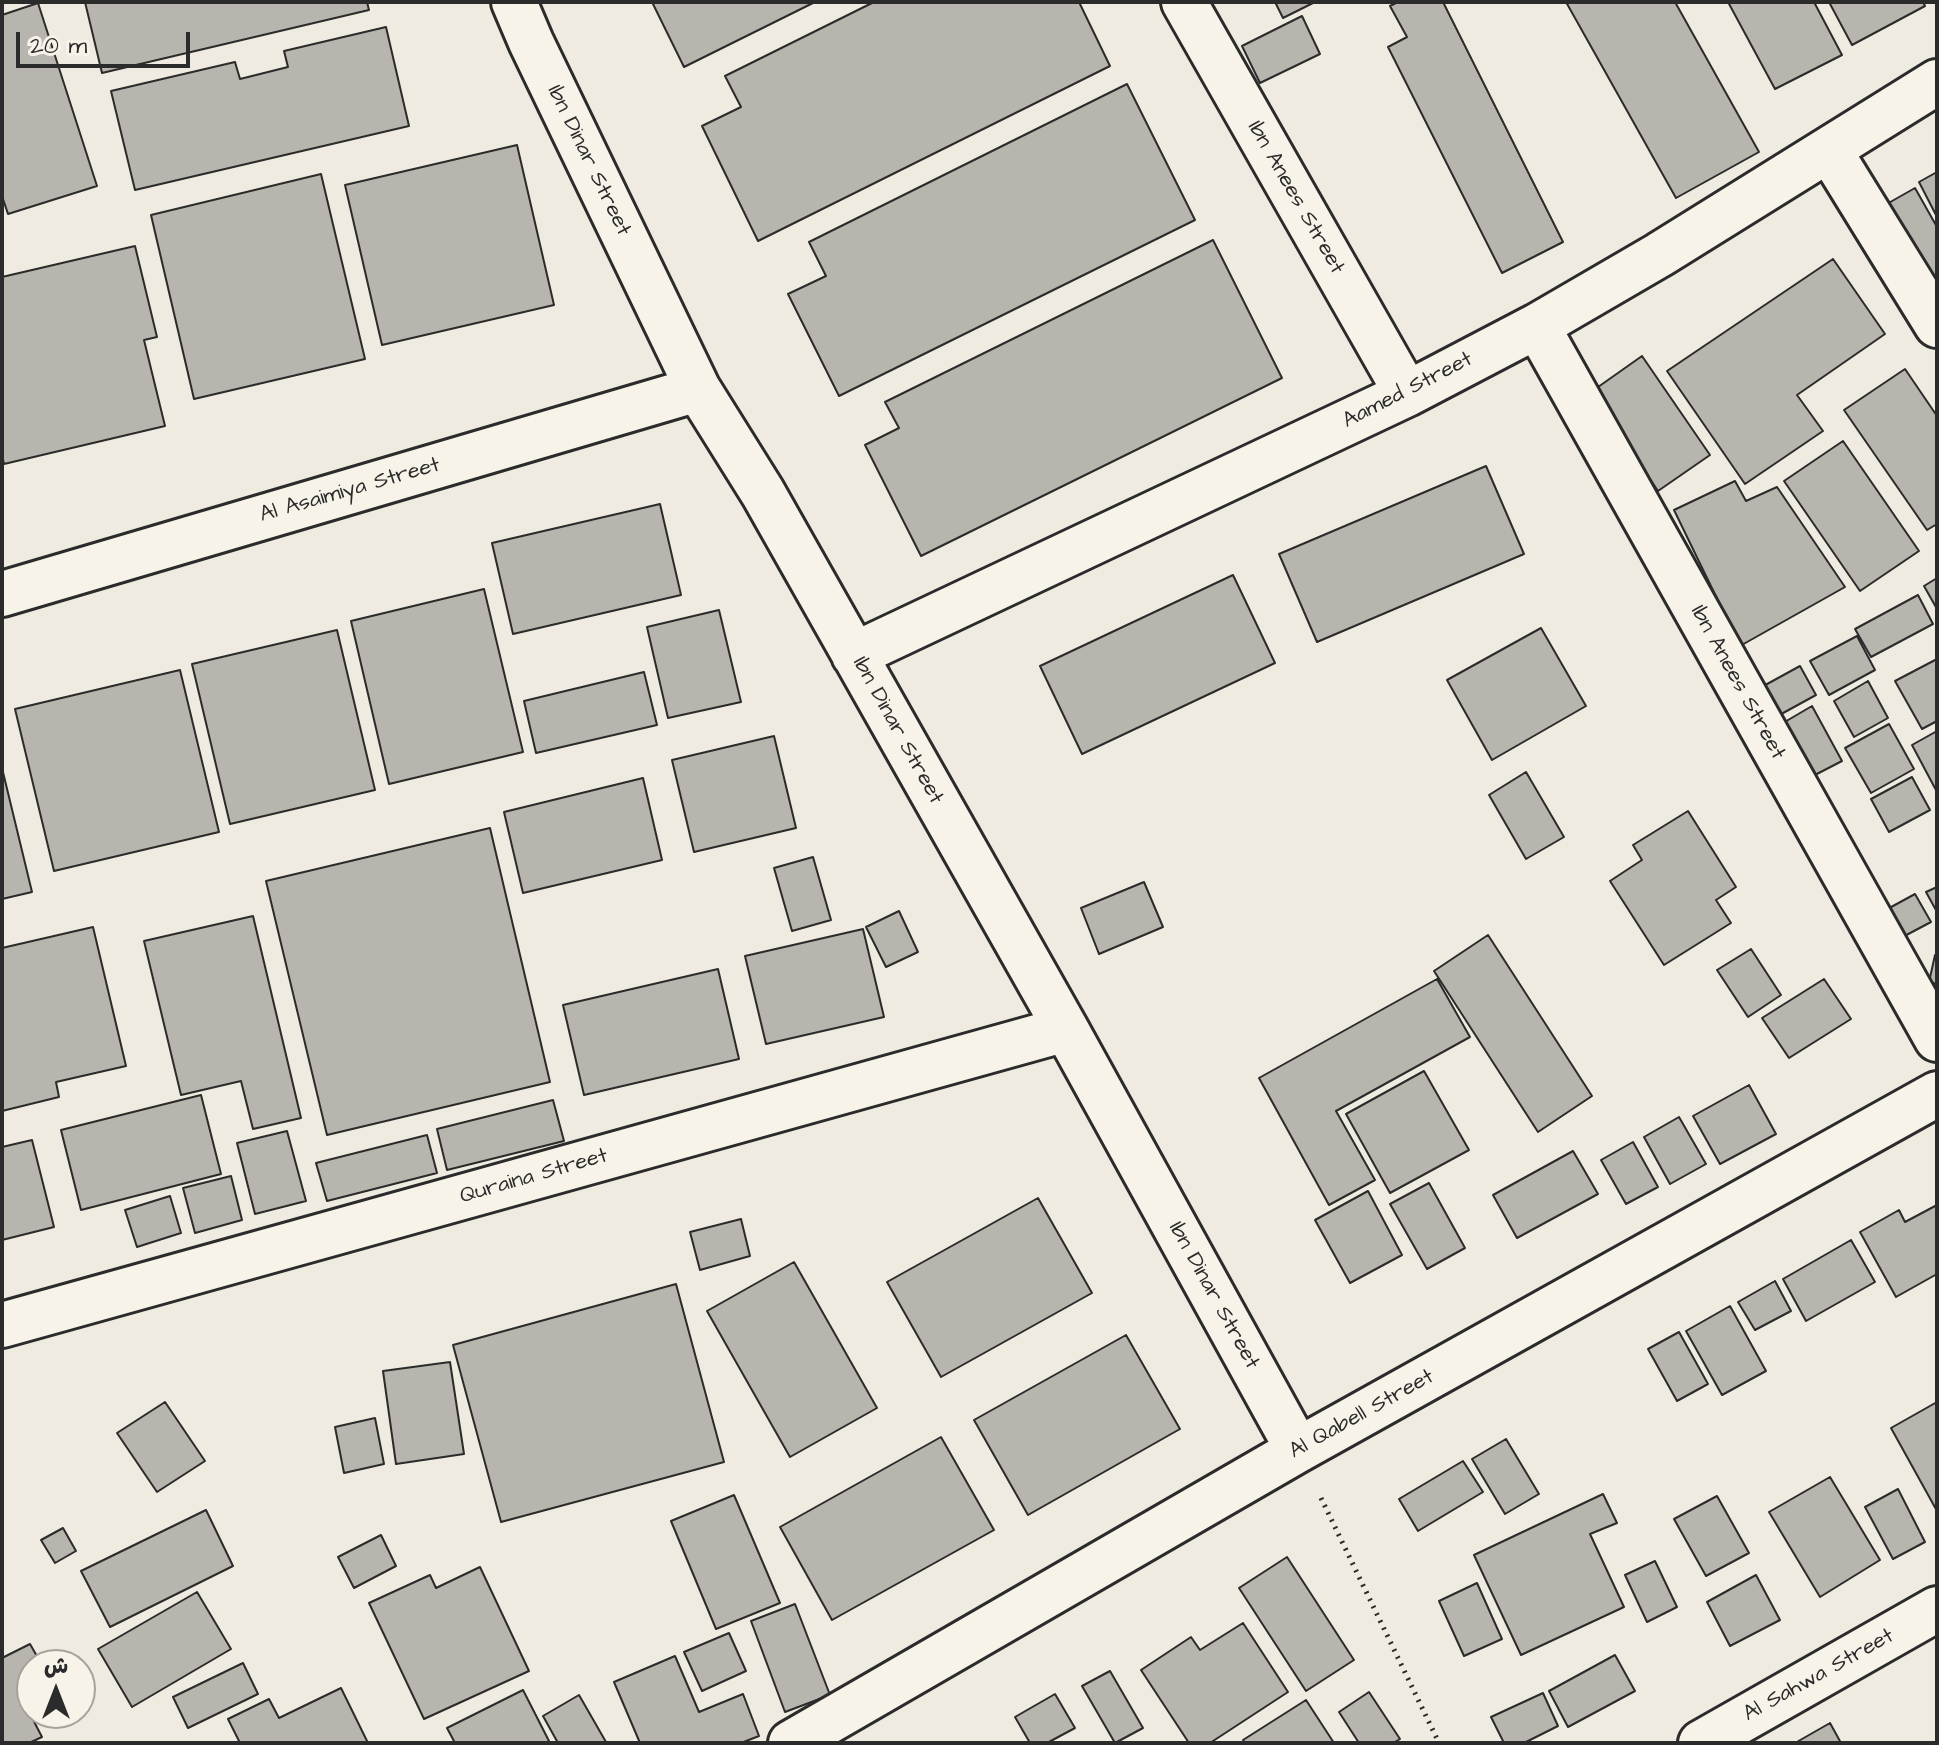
<!DOCTYPE html>
<html>
<head>
<meta charset="utf-8">
<style>
	body { margin:0 }
	#map { position:relative; width:1939px; height:1745px; overflow:hidden; background:#efebe0; font-family:"Architects Daughter","Playpen Sans Arabic",sans-serif }
	canvas { display:block }
	.frame { position:absolute; inset:0; border:4px solid #2b2b2b; pointer-events:none }
	.north { position:absolute; left:16px; top:1649px; width:80px; height:80px; box-sizing:border-box; background:#f7f3e8; border:2px solid #a5a39c; border-radius:50%; rotate:0deg; font-size:22px; font-weight:700; line-height:32px; text-align:center; color:#2b2b2b }
	.north::after { content:''; display:block; margin:auto; width:28px; height:36px; background:#2b2b2b; clip-path:polygon(50% 0,100% 100%,50% 72%,0 100%) }
	.scale { position:absolute; left:16px; top:32px; width:174px; height:36px; box-sizing:border-box; border:4px solid #2b2b2b; border-top:0; padding-left:10px; font-size:24px; line-height:28px; white-space:nowrap; color:#2b2b2b; -webkit-text-stroke:6px #f7f3e8; paint-order:stroke }
</style>
</head>
<body>
<div id="map">
<canvas width="1939" height="1745"></canvas>
<div class="frame"></div>
<div class="north">ش</div>
<div class="scale">20 m</div>
</div>
<script>
const g = document.querySelector('canvas').getContext('2d');
g.lineJoin = 'round';
function fillPath(path, color) {
  g.fillStyle = color;
  g.fill(path, 'evenodd');
}
function toPath(rows) {
  const path = new Path2D();
  for (const r of rows) {
    path.moveTo(r[0], r[1]);
    for (let i = 2; i < r.length; i += 2) path.lineTo(r[i], r[i + 1]);
  }
  return path;
}
function trace(path, color, width, dash) {
  g.strokeStyle = color;
  g.lineWidth = width;
  g.lineCap = dash ? 'butt' : 'round';
  g.setLineDash(dash || []);
  g.stroke(path);
}
function drawText(font, color, halo, rows, align = 'center') {
  g.font = font + ' "Architects Daughter",sans-serif';
  g.lineWidth = 7;
  g.setLineDash([]);
  g.textBaseline = 'middle';
  g.strokeStyle = halo;
  g.fillStyle = color;
  for (const [text, x, y, turn = 0] of rows) {
    g.save();
    g.translate(x, y);
    g.rotate((+turn || 0) * Math.PI / 180);
    g.textAlign = isNaN(turn) ? turn : align;
    if (halo) g.strokeText(text, 0, 0);
    g.fillText(text, 0, 0);
    g.restore();
  }
}
const building = toPath([
	[85,2,367,2,369,10,102,73,85,2],
	[652,2,815,2,684,67,652,2],
	[874,2,1079,2,1110,66,758,241,702,126,741,107,725,76,874,2],
	[1275,2,1315,2,1283,18,1275,2],
	[1398,2,1443,2,1563,242,1502,273,1388,47,1407,37,1390,6,1398,2],
	[1566,2,1675,2,1759,152,1676,198,1566,2],
	[1728,2,1814,2,1842,55,1775,89,1728,2],
	[1829,2,1923,2,1925,6,1852,45,1829,2],
	[38,3,97,186,8,214,2,196,2,15,38,3],
	[1302,16,1320,54,1260,83,1242,46,1302,16],
	[386,27,409,126,135,190,111,91,235,62,240,79,288,67,284,51,386,27],
	[1127,84,1195,220,839,396,788,294,826,276,809,242,1127,84],
	[517,145,554,305,382,345,345,185,517,145],
	[1937,172,1937,217,1919,182,1937,172],
	[321,174,365,359,194,399,151,215,321,174],
	[1915,188,1937,227,1937,306,1878,209,1915,188],
	[1213,240,1282,378,921,556,865,445,899,428,885,402,1213,240],
	[135,246,157,337,144,340,165,426,4,464,2,455,2,277,135,246],
	[1833,259,1885,334,1797,395,1823,431,1745,484,1667,371,1833,259],
	[1642,356,1710,455,1658,491,1591,392,1642,356],
	[1905,369,1937,416,1937,524,1927,530,1844,410,1905,369],
	[1843,441,1919,551,1860,591,1784,481,1843,441],
	[1486,466,1524,554,1317,642,1279,554,1486,466],
	[1735,481,1746,501,1777,487,1845,587,1740,646,1674,510,1735,481],
	[660,504,681,595,513,634,492,543,660,504],
	[1233,575,1275,663,1082,754,1040,666,1233,575],
	[1937,578,1937,609,1924,586,1937,578],
	[484,589,523,752,389,784,351,621,484,589],
	[1918,595,1933,624,1871,657,1855,629,1918,595],
	[719,610,741,702,668,718,647,627,719,610],
	[1541,628,1586,706,1492,760,1447,680,1541,628],
	[337,630,375,790,230,824,192,664,337,630],
	[1857,636,1875,670,1829,695,1810,661,1857,636],
	[1937,659,1937,721,1922,729,1895,681,1937,659],
	[1800,666,1816,695,1774,718,1758,689,1800,666],
	[180,670,219,832,54,871,15,709,180,670],
	[644,672,657,725,536,753,524,701,644,672],
	[1868,681,1888,718,1854,737,1834,701,1868,681],
	[1812,706,1842,761,1813,776,1783,723,1812,706],
	[1889,724,1914,769,1871,793,1845,748,1889,724],
	[1937,731,1937,792,1912,745,1937,731],
	[774,736,796,828,694,852,672,760,774,736],
	[2,768,32,892,2,899,2,768],
	[1526,772,1564,837,1526,859,1489,795,1526,772],
	[1912,777,1930,810,1889,832,1871,799,1912,777],
	[643,778,662,860,523,893,504,812,643,778],
	[1688,811,1736,887,1716,900,1731,923,1664,965,1610,881,1642,860,1633,845,1688,811],
	[490,828,550,1082,327,1135,266,881,490,828],
	[813,857,831,920,792,931,774,868,813,857],
	[1144,882,1163,927,1099,954,1081,908,1144,882],
	[1937,887,1937,912,1926,892,1937,887],
	[1915,894,1931,922,1897,940,1882,912,1915,894],
	[899,911,918,952,886,967,866,927,899,911],
	[253,916,301,1118,253,1129,241,1081,181,1095,144,941,253,916],
	[93,927,126,1066,56,1082,59,1097,2,1111,2,948,93,927],
	[863,929,884,1017,766,1044,745,956,863,929],
	[1488,935,1592,1096,1538,1132,1434,971,1488,935],
	[1751,949,1781,995,1748,1017,1717,970,1751,949],
	[1935,955,1937,955,1937,984,1929,982,1935,955],
	[718,969,739,1059,584,1095,563,1005,718,969],
	[1437,979,1470,1037,1336,1111,1375,1180,1329,1205,1259,1078,1437,979],
	[1824,979,1851,1019,1789,1058,1762,1018,1824,979],
	[1424,1071,1469,1150,1390,1193,1346,1114,1424,1071],
	[1749,1085,1776,1134,1720,1164,1693,1116,1749,1085],
	[201,1095,221,1174,81,1210,61,1130,201,1095],
	[553,1100,564,1141,447,1170,437,1129,553,1100],
	[1679,1117,1706,1164,1670,1184,1644,1137,1679,1117],
	[287,1131,306,1201,255,1214,237,1143,287,1131],
	[427,1135,437,1173,327,1201,316,1163,427,1135],
	[32,1140,54,1227,2,1240,2,1147,32,1140],
	[1633,1142,1658,1187,1626,1204,1601,1160,1633,1142],
	[1573,1151,1598,1194,1517,1238,1493,1195,1573,1151],
	[231,1176,242,1220,195,1233,183,1188,231,1176],
	[1429,1183,1465,1248,1427,1269,1390,1204,1429,1183],
	[1368,1191,1402,1255,1350,1283,1315,1220,1368,1191],
	[170,1196,181,1233,137,1247,125,1210,170,1196],
	[1038,1198,1092,1293,941,1377,887,1282,1038,1198],
	[1937,1205,1937,1274,1896,1297,1860,1232,1899,1210,1905,1222,1937,1205],
	[741,1219,750,1256,700,1270,690,1232,741,1219],
	[1851,1240,1875,1282,1806,1321,1783,1279,1851,1240],
	[794,1262,877,1408,790,1457,707,1311,794,1262],
	[1775,1281,1791,1311,1755,1330,1738,1302,1775,1281],
	[676,1284,724,1462,501,1522,453,1345,676,1284],
	[1730,1306,1766,1371,1722,1395,1686,1331,1730,1306],
	[1679,1332,1708,1384,1677,1401,1648,1349,1679,1332],
	[1126,1335,1180,1429,1028,1515,974,1420,1126,1335],
	[450,1362,464,1454,396,1464,383,1371,450,1362],
	[165,1402,205,1461,157,1492,117,1433,165,1402],
	[1937,1402,1937,1511,1891,1428,1937,1402],
	[375,1418,384,1464,344,1473,335,1427,375,1418],
	[941,1437,994,1530,832,1620,780,1527,941,1437],
	[1506,1439,1539,1494,1505,1514,1472,1459,1506,1439],
	[1463,1461,1483,1492,1418,1531,1399,1499,1463,1461],
	[1830,1477,1880,1560,1820,1597,1769,1512,1830,1477],
	[1898,1489,1925,1542,1893,1559,1865,1507,1898,1489],
	[1603,1494,1617,1523,1590,1534,1624,1607,1521,1655,1474,1555,1603,1494],
	[734,1495,780,1603,716,1629,671,1521,734,1495],
	[1717,1496,1749,1553,1706,1576,1674,1519,1717,1496],
	[206,1510,233,1566,110,1627,81,1571,206,1510],
	[63,1528,76,1551,55,1563,41,1540,63,1528],
	[381,1535,396,1566,354,1588,338,1557,381,1535],
	[1287,1557,1354,1660,1306,1691,1239,1588,1287,1557],
	[1655,1561,1677,1607,1647,1622,1625,1575,1655,1561],
	[480,1567,529,1671,424,1719,369,1603,430,1575,436,1588,480,1567],
	[1756,1575,1780,1620,1730,1646,1707,1602,1756,1575],
	[1477,1583,1502,1639,1464,1656,1439,1601,1477,1583],
	[197,1592,231,1649,132,1707,98,1649,197,1592],
	[795,1604,830,1695,785,1712,751,1621,795,1604],
	[1243,1623,1288,1692,1210,1743,1189,1743,1141,1670,1191,1637,1200,1650,1243,1623],
	[729,1633,746,1671,702,1691,684,1652,729,1633],
	[30,1644,42,1665,32,1665,32,1705,27,1708,42,1737,29,1743,2,1743,2,1658,30,1644],
	[1615,1655,1635,1691,1568,1727,1549,1691,1615,1655],
	[675,1656,699,1712,743,1694,759,1736,741,1743,640,1743,614,1682,675,1656],
	[243,1663,258,1694,188,1728,173,1697,243,1663],
	[1110,1671,1143,1728,1115,1743,1082,1686,1110,1671],
	[341,1688,368,1743,240,1743,228,1719,269,1699,279,1718,341,1688],
	[523,1690,550,1743,455,1743,447,1728,523,1690],
	[1369,1692,1400,1739,1393,1743,1359,1743,1339,1712,1369,1692],
	[1543,1693,1558,1726,1524,1743,1504,1743,1491,1717,1543,1693],
	[1055,1694,1075,1728,1047,1743,1030,1743,1015,1717,1055,1694],
	[579,1695,606,1742,605,1743,558,1743,543,1716,579,1695],
	[1306,1700,1334,1743,1245,1743,1243,1740,1306,1700],
	[1830,1723,1841,1743,1795,1743,1830,1723]
]);
fillPath(building, '#b8b5ae');
trace(building, '#2b2b2b', 2);
const street = toPath([
	[514,2,531,42,698,389,763,493,1066,1029,1298,1450],
	[1184,2,1407,394],
	[1829,150,1937,325],
	[1537,326,1937,1039],
	[2,594,698,389],
	[854,655,1407,394,1537,326,1659,255,1937,82],
	[2,1325,1066,1029],
	[791,1743,1298,1450,1937,1094],
	[1701,1743,1937,1609]
]);
trace(street, '#2b2b2b', 50);
trace(toPath([
	[1321,1498,1439,1743]
]), '#2b2b2b', 5, [2, 6]);
trace(street, '#f7f3e8', 44);
drawText('22px', '#2b2b2b', '#f7f3e8', [
	["Ibn Dinar Street",588,161,64],
	["Ibn Anees Street",1295,198,60],
	["Aamed Street",1408,391,-27],
	["Al Asaimiya Street",350,491,-16],
	["Ibn Anees Street",1737,683,61],
	["Ibn Dinar Street",897,731,61],
	["Quraina Street",534,1177,-16],
	["Ibn Dinar Street",1213,1296,61],
	["Al Qabell Street",1362,1415,-29],
	["Al Sahwa Street",1819,1676,-29]
]);
</script>
</body>
</html>
